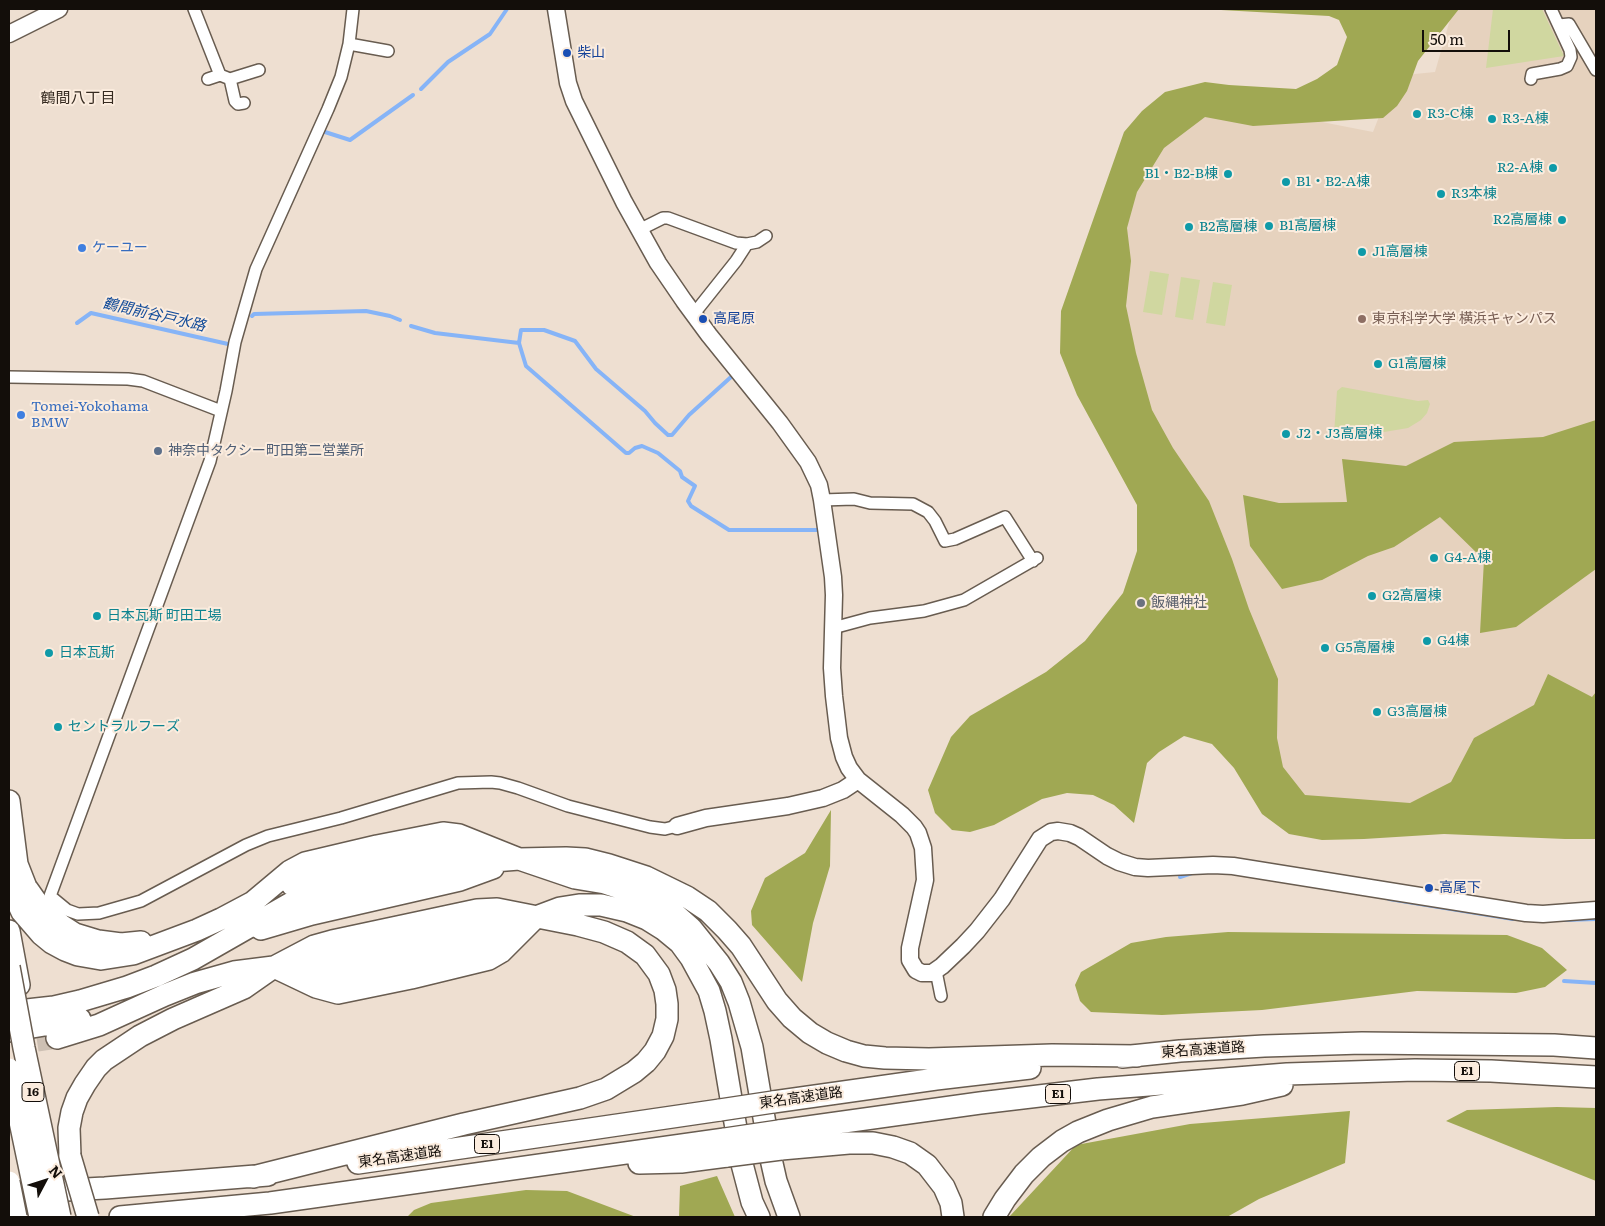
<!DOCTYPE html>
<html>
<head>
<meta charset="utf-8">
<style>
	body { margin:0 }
	#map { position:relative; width:1605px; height:1226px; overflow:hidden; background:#eedfd1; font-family:Literata,serif }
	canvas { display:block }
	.frame { position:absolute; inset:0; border:10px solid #130e0a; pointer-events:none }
	.north { position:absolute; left:20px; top:1156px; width:50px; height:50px; -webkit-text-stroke:4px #fbecde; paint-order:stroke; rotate:50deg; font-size:14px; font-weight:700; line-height:20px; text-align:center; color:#130e0a }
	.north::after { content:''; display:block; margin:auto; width:18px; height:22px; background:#130e0a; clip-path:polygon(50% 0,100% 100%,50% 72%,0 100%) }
	.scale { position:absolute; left:1422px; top:30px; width:88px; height:22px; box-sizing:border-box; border:2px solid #130e0a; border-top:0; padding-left:6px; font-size:15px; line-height:18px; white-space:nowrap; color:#130e0a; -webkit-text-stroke:4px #fbecde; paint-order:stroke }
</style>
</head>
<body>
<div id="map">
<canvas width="1605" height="1226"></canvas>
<div class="frame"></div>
<div class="north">N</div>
<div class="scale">50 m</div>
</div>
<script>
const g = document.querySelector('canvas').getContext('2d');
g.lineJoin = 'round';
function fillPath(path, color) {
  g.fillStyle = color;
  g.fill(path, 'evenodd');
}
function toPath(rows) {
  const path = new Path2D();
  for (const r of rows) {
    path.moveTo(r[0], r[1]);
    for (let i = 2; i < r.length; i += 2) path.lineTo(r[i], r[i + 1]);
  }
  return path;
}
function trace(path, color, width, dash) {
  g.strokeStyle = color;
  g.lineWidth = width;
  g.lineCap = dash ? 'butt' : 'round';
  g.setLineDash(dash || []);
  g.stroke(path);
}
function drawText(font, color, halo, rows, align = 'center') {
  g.font = font + ' Literata,"Noto Sans JP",serif';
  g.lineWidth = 4;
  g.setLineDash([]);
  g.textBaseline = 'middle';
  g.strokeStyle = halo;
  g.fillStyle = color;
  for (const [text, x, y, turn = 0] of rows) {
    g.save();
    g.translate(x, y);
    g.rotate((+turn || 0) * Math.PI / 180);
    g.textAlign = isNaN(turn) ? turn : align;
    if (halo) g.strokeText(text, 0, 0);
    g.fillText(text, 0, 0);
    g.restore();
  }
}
fillPath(toPath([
	[1453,9,1596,9,1596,702,1412,816,1302,796,1284,773,1155,427,1099,211,1170,108,1276,113,1373,132,1395,76,1435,72]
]), '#e6d2be');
fillPath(toPath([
	[1493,9,1542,9,1564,56,1486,68],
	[1150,271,1169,274,1162,315,1143,312],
	[1181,277,1200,280,1193,320,1175,317],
	[1213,282,1232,285,1225,326,1206,323],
	[1342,387,1418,401,1428,400,1430,404,1427,413,1421,420,1408,428,1348,438,1347,436,1334,434,1337,391]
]), '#d0d7a0');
fillPath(toPath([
	[1221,9,1459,9,1418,61,1407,91,1397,106,1383,118,1253,126,1205,117,1164,148,1137,192,1127,228,1131,261,1126,306,1136,353,1152,410,1173,448,1209,501,1232,559,1249,609,1278,679,1277,738,1283,767,1305,795,1410,803,1451,782,1474,738,1534,705,1548,674,1592,697,1596,692,1596,839,1565,839,1444,834,1364,839,1322,840,1289,834,1262,814,1234,768,1212,744,1184,736,1159,752,1147,763,1134,823,1114,805,1093,795,1067,793,1042,799,994,825,970,832,952,830,935,813,928,790,951,737,970,716,1046,672,1085,641,1123,593,1137,551,1137,505,1077,395,1060,353,1061,311,1124,132,1142,111,1165,92,1205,82,1229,85,1296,89,1317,79,1337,65,1347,37,1339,20,1329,16,1221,10],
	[1596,420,1596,569,1516,627,1480,633,1484,560,1440,517,1394,547,1368,556,1322,580,1282,589,1250,546,1243,495,1279,503,1347,502,1342,459,1406,466,1454,442,1543,437],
	[831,810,830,866,813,923,802,982,752,925,751,911,765,878,805,853],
	[1228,932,1507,935,1542,948,1567,970,1545,987,1516,993,1417,991,1262,1010,1162,1015,1091,1012,1080,1001,1075,985,1081,972,1131,943,1166,937],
	[1557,1107,1596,1108,1596,1181,1446,1121,1467,1110],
	[1350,1111,1345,1163,1259,1199,1227,1217,1009,1217,1076,1145,1190,1124],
	[717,1176,735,1217,679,1217,680,1186],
	[526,1190,567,1191,636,1217,407,1217,414,1210,431,1203]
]), '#a0a853');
trace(toPath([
	[421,89,448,62,490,34,507,9],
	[325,132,350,140,413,95],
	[252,316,254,314,366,311,390,316,400,320],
	[77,323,91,313,228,344],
	[411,326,435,333,519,343],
	[731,377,689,415,672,435,668,435,655,423,645,411,596,369,575,341,544,330,521,330,519,343,526,366,626,453,629,453,635,448,642,446,658,453,680,471,682,477,695,486,688,501,691,506,729,530,817,530],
	[1180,877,1192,873],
	[1389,899,1513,919],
	[1565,920,1596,919],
	[1564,981,1596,983]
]), '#86b4f7', 4);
trace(toPath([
	[37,1041,57,1038]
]), '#cdc0b3', 21, [21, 11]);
const street = toPath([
	[194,9,220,75,230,79,235,101,238,104,244,103],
	[353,9,349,44,341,77,328,109,256,269,235,342,226,391,210,461,50,896,67,910,78,914,99,913,141,901,246,845,268,836,341,818,458,783,491,782,500,783,518,788,568,806,650,827,665,829,677,826],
	[1559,25,1569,24,1596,70],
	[349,44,388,51],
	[208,79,220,75],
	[230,79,259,70],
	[1531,79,1532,74,1560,69,1567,66,1571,57,1570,50,1551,9],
	[639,230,663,218,668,218,736,243,747,244,757,242,766,236],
	[693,315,736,261,747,244],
	[9,377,128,379,143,381,221,411],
	[822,500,854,499,870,503,913,504,928,512,935,521,945,541,955,539,1005,517,1033,561],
	[833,628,870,618,924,611,964,600,1037,558],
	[936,971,941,996]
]);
const secondary = toPath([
	[556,9,568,83,574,101,624,202,658,263,684,301,709,335,780,423,808,462,819,485,822,500,833,577,834,595,832,668,834,696,839,738,844,757,849,768,858,780,902,815,914,827,918,833,923,848,925,880,910,948,910,960,916,970,922,973,932,973,942,966,963,946,977,931,1002,899,1040,839,1051,832,1058,831,1070,833,1079,837,1107,856,1119,862,1135,867,1148,868,1213,865,1233,866,1526,913,1543,914,1596,910],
	[9,34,59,9],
	[677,826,706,818,788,806,823,798,843,790,858,780]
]);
const highway = toPath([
	[9,801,17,864,26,887,38,904,61,925,75,934,98,941,121,944,141,942],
	[9,884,22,912,41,934,52,943,65,950,78,955,101,959,133,954,197,930,221,919,253,902,290,871,305,863,377,846,443,833,459,835,519,859,575,878,605,883,638,894,674,913,691,928,719,963,731,982,739,1002,752,1047,771,1159,776,1181,789,1217],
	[292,885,309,877,450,847,474,851],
	[261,929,312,914,460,880,493,868],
	[9,931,19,985],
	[274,967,316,987,338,993,411,978,489,959,501,952,536,917],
	[307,973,334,977,406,962,489,942,512,930],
	[9,1012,54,1007,80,1001,127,987,156,976,193,959,298,899,455,864,519,859,566,858,585,859,609,865,646,877,687,897,708,911,727,930,741,946,777,1001,792,1018,810,1033,827,1043,846,1051,864,1056,885,1058,929,1059,1052,1055,1137,1056],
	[9,1031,80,1019],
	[57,1038,99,1025,165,995,195,983,234,972,329,960,536,917,560,908,579,905,601,905,627,911,647,919,663,929,680,943,691,958,709,991,715,1011,721,1039,742,1164,752,1202,759,1217],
	[1122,1057,1180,1051,1264,1046,1362,1043,1554,1045,1596,1048],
	[773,1102,936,1079,1030,1068],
	[779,1131,980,1103,1098,1089,1287,1074,1415,1070,1491,1071,1596,1077],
	[781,1149,849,1143,873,1143,893,1147,910,1153,927,1165,944,1187,951,1203,953,1217],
	[70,1156,69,1128,72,1112,77,1098,85,1084,96,1068,104,1060,140,1036,173,1019,244,988,274,967,314,946,332,941,477,910,497,909,578,925,604,932,627,942,645,955,659,974,665,990,667,1004,667,1019,663,1036,655,1051,646,1062,634,1072,606,1089,580,1098,464,1124,253,1177],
	[358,1163,720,1110],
	[639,1163,681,1162,727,1156],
	[9,1193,105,1188,268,1175],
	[120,1217,270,1203,725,1139],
	[994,1217,1005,1199,1024,1174,1041,1157,1062,1141,1078,1132,1108,1120,1152,1107,1242,1094,1282,1085]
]);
trace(street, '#685c50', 14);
trace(secondary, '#685c50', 19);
trace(highway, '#685c50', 24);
trace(street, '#fff', 11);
trace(secondary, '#fff', 16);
trace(highway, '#fff', 21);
const highwayBridge = toPath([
	[9,967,24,1048,60,1217],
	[9,1069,40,1217],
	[720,1110,773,1102],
	[725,1139,779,1131],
	[70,1156,88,1217],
	[727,1156,781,1149],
	[9,1182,16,1217]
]);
trace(highwayBridge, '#685c50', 24, []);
trace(highwayBridge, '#fff', 21);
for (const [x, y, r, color] of [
	[567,53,5,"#1a4fb4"],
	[1417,114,5,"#0f9aa8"],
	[1492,119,5,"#0f9aa8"],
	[1553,168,5,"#0f9aa8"],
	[1228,174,5,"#0f9aa8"],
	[1286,182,5,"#0f9aa8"],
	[1441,194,5,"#0f9aa8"],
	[1562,220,5,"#0f9aa8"],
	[1269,226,5,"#0f9aa8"],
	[1189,227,5,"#0f9aa8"],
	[82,248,5,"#3f7fe0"],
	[1362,252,5,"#0f9aa8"],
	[703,319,5,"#1a4fb4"],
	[1362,319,5,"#8d6e63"],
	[1378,364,5,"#0f9aa8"],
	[21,415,5,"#3f7fe0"],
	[1286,434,5,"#0f9aa8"],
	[158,451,5,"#5c6f8a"],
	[1434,558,5,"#0f9aa8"],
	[1372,596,5,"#0f9aa8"],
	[1141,603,5,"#6b7280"],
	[97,616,5,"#0f9aa8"],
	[1427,641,5,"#0f9aa8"],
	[1325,648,5,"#0f9aa8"],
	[49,653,5,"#0f9aa8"],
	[1377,712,5,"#0f9aa8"],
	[58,727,5,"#0f9aa8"],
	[1429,888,5,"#1a4fb4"]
]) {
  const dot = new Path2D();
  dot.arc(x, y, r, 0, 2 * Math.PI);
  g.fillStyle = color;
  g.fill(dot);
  trace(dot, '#fbecde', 2);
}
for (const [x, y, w] of [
	[1467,1071,25],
	[33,1092,22],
	[1058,1094,25],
	[487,1144,25]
]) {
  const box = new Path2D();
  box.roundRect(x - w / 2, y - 9.5, w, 19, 4);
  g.fillStyle = '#fbecde';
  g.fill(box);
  trace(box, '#130e0a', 1);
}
drawText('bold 12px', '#130e0a', null, [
	["E1",1467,1071],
	["16",33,1092],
	["E1",1058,1094],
	["E1",487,1144]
]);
drawText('14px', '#164399', '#fbecde', [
	["柴山",577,53],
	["高尾原",713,319],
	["高尾下",1439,888]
], 'left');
drawText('14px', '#0d838f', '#fbecde', [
	["R3-C棟",1427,114],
	["R3-A棟",1502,119],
	["R2-A棟",1543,168,"right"],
	["B1・B2-B棟",1218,174,"right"],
	["B1・B2-A棟",1296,182],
	["R3本棟",1451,194],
	["R2高層棟",1552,220,"right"],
	["B1高層棟",1279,226],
	["B2高層棟",1199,227],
	["J1高層棟",1372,252],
	["G1高層棟",1388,364],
	["J2・J3高層棟",1296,434],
	["G4-A棟",1444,558],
	["G2高層棟",1382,596],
	["日本瓦斯 町田工場",107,616],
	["G4棟",1437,641],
	["G5高層棟",1335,648],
	["日本瓦斯",59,653],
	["G3高層棟",1387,712],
	["セントラルフーズ",68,727]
], 'left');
drawText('14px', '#366cbe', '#fbecde', [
	["ケーユー",92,248],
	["Tomei-Yokohama",31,407],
	["BMW",31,423]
], 'left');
drawText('14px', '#785e54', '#fbecde', [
	["東京科学大学 横浜キャンパス",1372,319]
], 'left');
drawText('14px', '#4e5e75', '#fbecde', [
	["神奈中タクシー町田第二営業所",168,451]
], 'left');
drawText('14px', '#5b616d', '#fbecde', [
	["飯縄神社",1151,603]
], 'left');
drawText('14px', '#130e0a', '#fbecde', [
	["東名高速道路",1203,1050,-4],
	["東名高速道路",801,1098,-8],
	["東名高速道路",400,1157,-8]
]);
drawText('15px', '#352a20', '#fbecde', [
	["鶴間八丁目",78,99]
]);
drawText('italic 15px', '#124b99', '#fbecde', [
	["鶴間前谷戸水路",154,315,13]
]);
</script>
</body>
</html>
